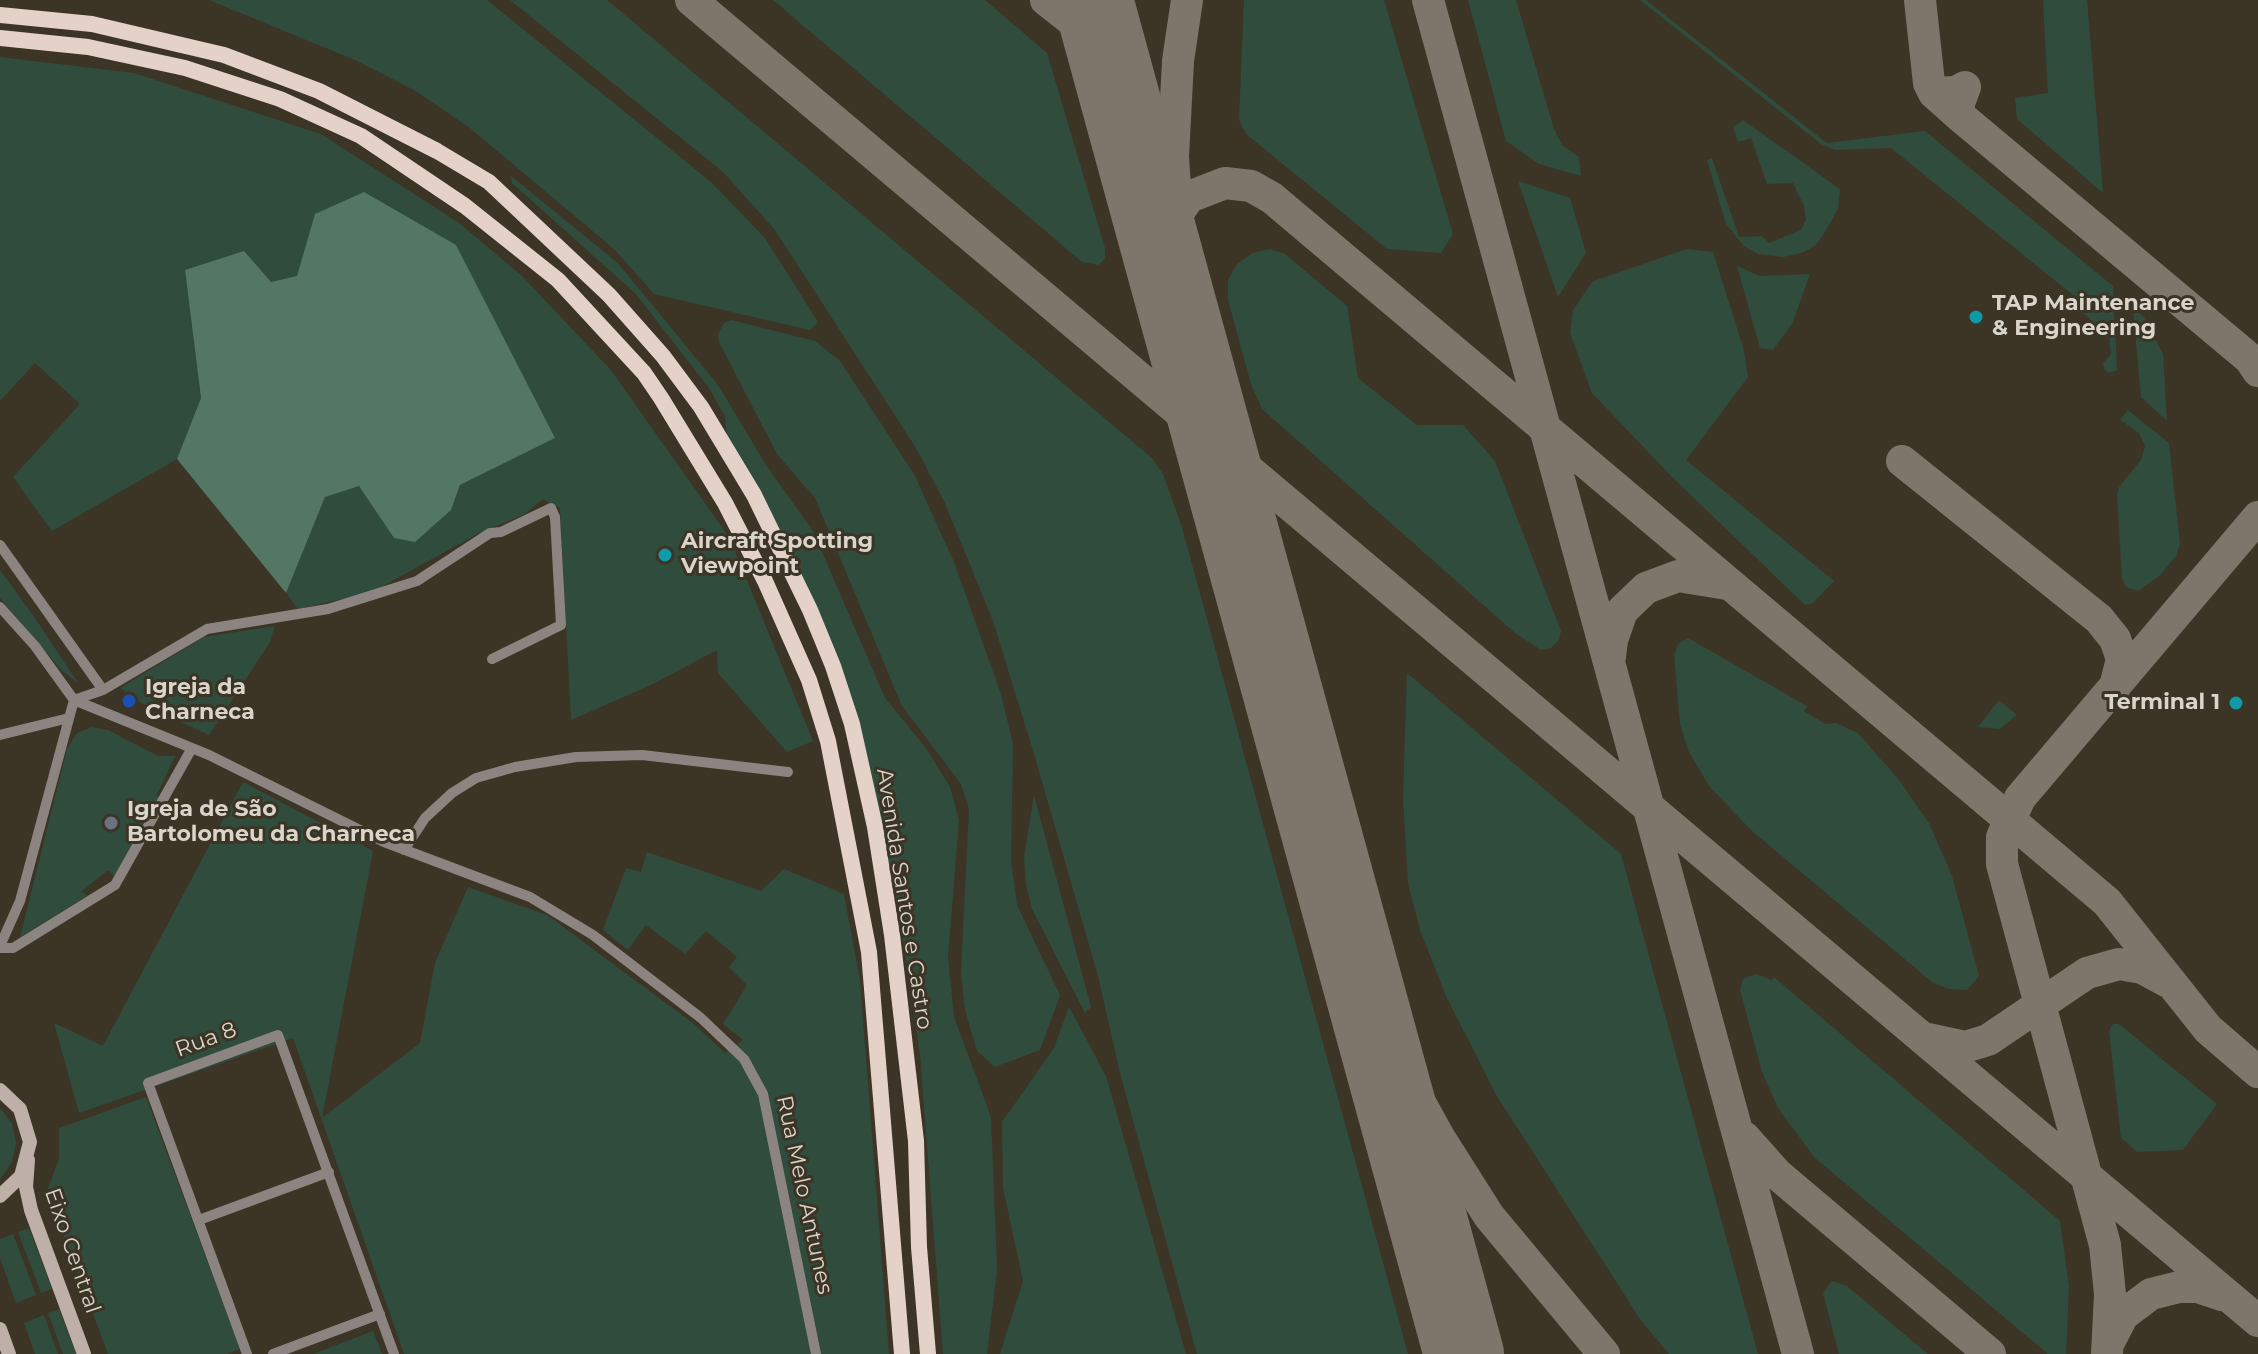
<!DOCTYPE html>
<html>
<head>
<meta charset="utf-8">
<style>
	body { margin:0 }
	canvas { display:block; background:#3c3425 }
</style>
</head>
<body>
<canvas width="2258" height="1354"></canvas>
<script>
const g = document.querySelector('canvas').getContext('2d');
g.lineJoin = 'round';
function fillPath(path, color) {
  g.fillStyle = color;
  g.fill(path, 'evenodd');
}
function toPath(rows) {
  const path = new Path2D();
  for (const r of rows) {
    path.moveTo(r[0], r[1]);
    for (let i = 2; i < r.length; i += 2) path.lineTo(r[i], r[i + 1]);
  }
  return path;
}
function trace(path, color, width, dash) {
  g.strokeStyle = color;
  g.lineWidth = width;
  g.lineCap = dash ? 'butt' : 'round';
  g.setLineDash(dash || []);
  g.stroke(path);
}
function drawText(font, color, halo, rows, align = 'center') {
  g.font = font + ' Montserrat,sans-serif';
  g.lineWidth = 6;
  g.setLineDash([]);
  g.textBaseline = 'middle';
  g.strokeStyle = halo;
  g.fillStyle = color;
  for (const [text, x, y, turn = 0] of rows) {
    g.save();
    g.translate(x, y);
    g.rotate((+turn || 0) * Math.PI / 180);
    g.textAlign = isNaN(turn) ? turn : align;
    if (halo) g.strokeText(text, 0, 0);
    g.fillText(text, 0, 0);
    g.restore();
  }
}
fillPath(toPath([
	[209,0,487,0,711,182,765,238,818,322,810,330,654,294,615,250,470,128,414,90,355,60],
	[510,0,607,0,1152,458,1163,474,1181,524,1408,1354,1197,1354,1120,1073,1098,976,1034,754,993,621,944,501,916,448,775,230,723,172],
	[773,0,985,0,1047,53,1105,248,1105,258,1099,265,1082,262],
	[1244,0,1384,0,1453,234,1441,253,1387,249,1246,134,1239,120],
	[1468,0,1516,0,1554,129,1562,145,1579,157,1581,176,1539,164,1506,141],
	[1640,0,1646,0,1827,143,1925,131,2113,286,2117,370,2109,373,2104,369,2103,363,2111,354,2109,336,2081,311,2079,300,1891,148,1835,150,1821,144],
	[2043,0,2087,0,2103,193,2017,119,2015,98,2048,93],
	[0,57,134,73,321,134,459,223,522,276,610,369,729,537,813,741,787,752,718,673,717,650,651,685,571,720,560,508,543,499,525,514,479,533,372,592,298,609,286,593,325,497,359,485,394,538,451,510,460,485,555,438,315,215,298,276,271,282,185,270,201,398,177,459,52,531,13,477,80,404,35,363,0,401],
	[1743,120,1840,189,1838,209,1825,232,1816,245,1802,253,1783,257,1758,254,1744,246,1726,224,1707,160,1712,158,1739,237,1762,236,1769,243,1801,230,1806,220,1804,206,1793,183,1767,184,1751,138,1738,142,1733,127],
	[511,176,618,263,718,385,766,465,813,531,885,698,926,748,950,787,959,820,948,957,954,1017,991,1117,997,1270,987,1354,943,1354,920,1055,899,912,874,800,785,542,727,435,725,417,709,388,635,293,512,183],
	[1518,181,1570,198,1586,253,1558,297],
	[1270,249,1285,254,1347,306,1358,378,1417,425,1463,425,1495,461,1561,631,1559,640,1551,648,1541,650,1515,633,1262,409,1251,384,1228,300,1228,280,1237,264,1253,253],
	[1687,249,1713,252,1743,347,1748,377,1686,460,1834,581,1813,603,1805,605,1670,475,1592,393,1570,333,1573,310,1593,281],
	[1737,266,1760,276,1810,274,1792,324,1773,350,1760,348],
	[2133,308,2144,317,2163,354,2167,421,2141,397],
	[731,320,815,341,840,361,914,474,954,562,1001,694,1013,744,1011,860,1017,905,1060,995,1040,1050,995,1067,977,1051,965,1010,961,972,969,809,961,784,902,706,815,498,777,454,719,342,718,334,724,323],
	[2128,410,2169,443,2180,543,2176,556,2159,576,2138,591,2126,587,2122,578,2117,496,2119,487,2141,460,2145,446,2139,433,2120,420],
	[0,570,35,618,78,683,62,671,0,598],
	[275,626,270,642,209,735,146,706,120,688,204,637],
	[1688,638,1807,706,1804,711,1825,724,1836,723,1858,733,1898,779,1929,823,1952,876,1979,976,1967,990,1949,989,1933,983,1751,830,1709,786,1688,750,1680,724,1674,655,1678,644],
	[1407,673,1621,854,1758,1354,1669,1354,1640,1319,1495,1093,1446,996,1420,930,1408,883,1403,797],
	[1999,700,2017,715,2000,729,1978,727],
	[92,727,108,730,158,756,175,756,157,795,161,802,115,876,108,870,81,892,88,895,20,937,67,749,77,733],
	[243,782,373,851,322,1118,420,1043,435,963,468,887,547,915,694,1024,725,1053,743,1040,723,1024,747,985,729,967,737,957,706,931,685,954,646,925,628,950,603,930,626,868,641,872,647,852,761,891,784,869,844,894,860,981,889,1354,404,1354,293,1038,79,1113,54,1023,103,1046],
	[1034,795,1091,1007,1085,1013,1032,909,1026,885,1024,857],
	[1756,974,1772,980,1774,977,2060,1221,2069,1287,2066,1354,2048,1354,1814,1157,1778,1108,1762,1072,1740,990,1743,979],
	[1069,1007,1106,1076,1186,1354,1000,1354,1023,1281,1003,1188,1002,1122,1054,1048],
	[2113,1024,2119,1024,2217,1104,2183,1150,2137,1152,2121,1138,2109,1031],
	[146,1097,240,1349,227,1354,108,1354,47,1191,59,1159,59,1128],
	[0,1108,12,1123,16,1143,12,1162,0,1179],
	[29,1228,52,1289,41,1293,18,1232],
	[13,1234,36,1295,16,1303,0,1258,0,1239],
	[1832,1281,1847,1286,1928,1354,1839,1354,1823,1293],
	[59,1309,76,1354,63,1354,48,1313],
	[44,1315,58,1354,35,1354,24,1323],
	[373,1331,382,1354,313,1354]
]), '#2f4c3d');
fillPath(toPath([
	[364,192,456,245,555,438,460,485,451,510,415,542,394,538,359,486,325,497,286,593,177,459,201,398,185,270,244,251,271,282,297,276,315,214]
]), '#537764');
trace(toPath([
	[691,0,2258,1321],
	[1046,0,1107,48],
	[1187,0,1178,61,1173,157,1183,304,1195,370],
	[1428,0,1798,1354],
	[1920,0,1929,83,1934,93,1961,117,1958,106,1965,87,1956,92,1934,93],
	[1961,117,2250,359,2258,371],
	[1166,267,1167,229,1189,197,1225,183,1251,186,1272,198,2107,902,2208,1029,2258,1072],
	[1902,461,2099,619,2115,639,2122,659,2115,687],
	[1610,657,1612,640,1622,611,1646,588,1678,576,1727,584],
	[1358,967,1402,1070,1439,1137,1489,1216,1604,1354],
	[1923,1038,1965,1047,1988,1040,2087,973,2119,964,2142,968,2168,982],
	[1744,1137,1777,1174,1990,1354],
	[2108,1344,2123,1315,2151,1294,2179,1287,2198,1287,2222,1295],
	[2107,1354,2110,1294,2105,1245,2002,864,2002,837,2020,798,2258,517]
]), '#7e766a', 32);
trace(toPath([
	[1093,0,1464,1354]
]), '#7e766a', 80);
trace(toPath([
	[0,545,103,690],
	[0,607,35,646,74,700],
	[74,700,209,755,384,842,530,897,593,935,701,1018,744,1059,763,1094,816,1354],
	[74,700,103,690,207,629,328,609,417,581,490,533,501,532,551,508,555,517,561,625,492,659],
	[0,735,69,718],
	[404,850,425,818,452,793,476,778,515,767,576,757,642,755,788,772],
	[0,946,20,901,74,700],
	[0,948,13,948,115,885,192,748],
	[199,1220,329,1172],
	[247,1354,148,1083,278,1035,394,1354],
	[273,1354,380,1314]
]), '#8c8480', 10);
trace(toPath([
	[0,1090,20,1109,30,1142,21,1176,0,1196],
	[28,1160,26,1187,31,1210,84,1354],
	[0,1329,9,1354]
]), '#beb0a9', 14);
trace(toPath([
	[0,15,92,24,224,55,319,91,437,151,489,182,609,295,663,356,701,407,754,495,810,610,833,666,852,724,875,827,892,935,916,1141,919,1247,928,1354],
	[0,38,88,47,185,68,280,99,361,136,465,206,558,280,644,373,661,398,725,503,765,581,809,680,828,741,869,952,902,1354]
]), '#e4d2c9', 16);
for (const [x, y, r, color] of [
	[1976,317,8,"#0f9aa8"],
	[665,555,8,"#0f9aa8"],
	[129,701,8,"#1a4fb4"],
	[2236,703,8,"#0f9aa8"],
	[111,823,8,"#6b7280"]
]) {
  const dot = new Path2D();
  dot.arc(x, y, r, 0, 2 * Math.PI);
  g.fillStyle = color;
  g.fill(dot);
  trace(dot, '#3c3425', 3);
}
drawText('bold 22px', '#dad5cb', '#3c3425', [
	["TAP Maintenance",1992,304],
	["& Engineering",1992,329],
	["Aircraft Spotting",681,542],
	["Viewpoint",681,567],
	["Igreja da",145,688],
	["Charneca",145,713],
	["Terminal 1",2220,703,"right"],
	["Igreja de São",127,810],
	["Bartolomeu da Charneca",127,835]
], 'left');
drawText('22px', '#dad5cb', '#3c3425', [
	["Avenida Santos e Castro",904,899,81],
	["Rua 8",206,1040,-20],
	["Rua Melo Antunes",804,1195,78],
	["Eixo Central",72,1251,71]
]);
</script>
</body>
</html>
